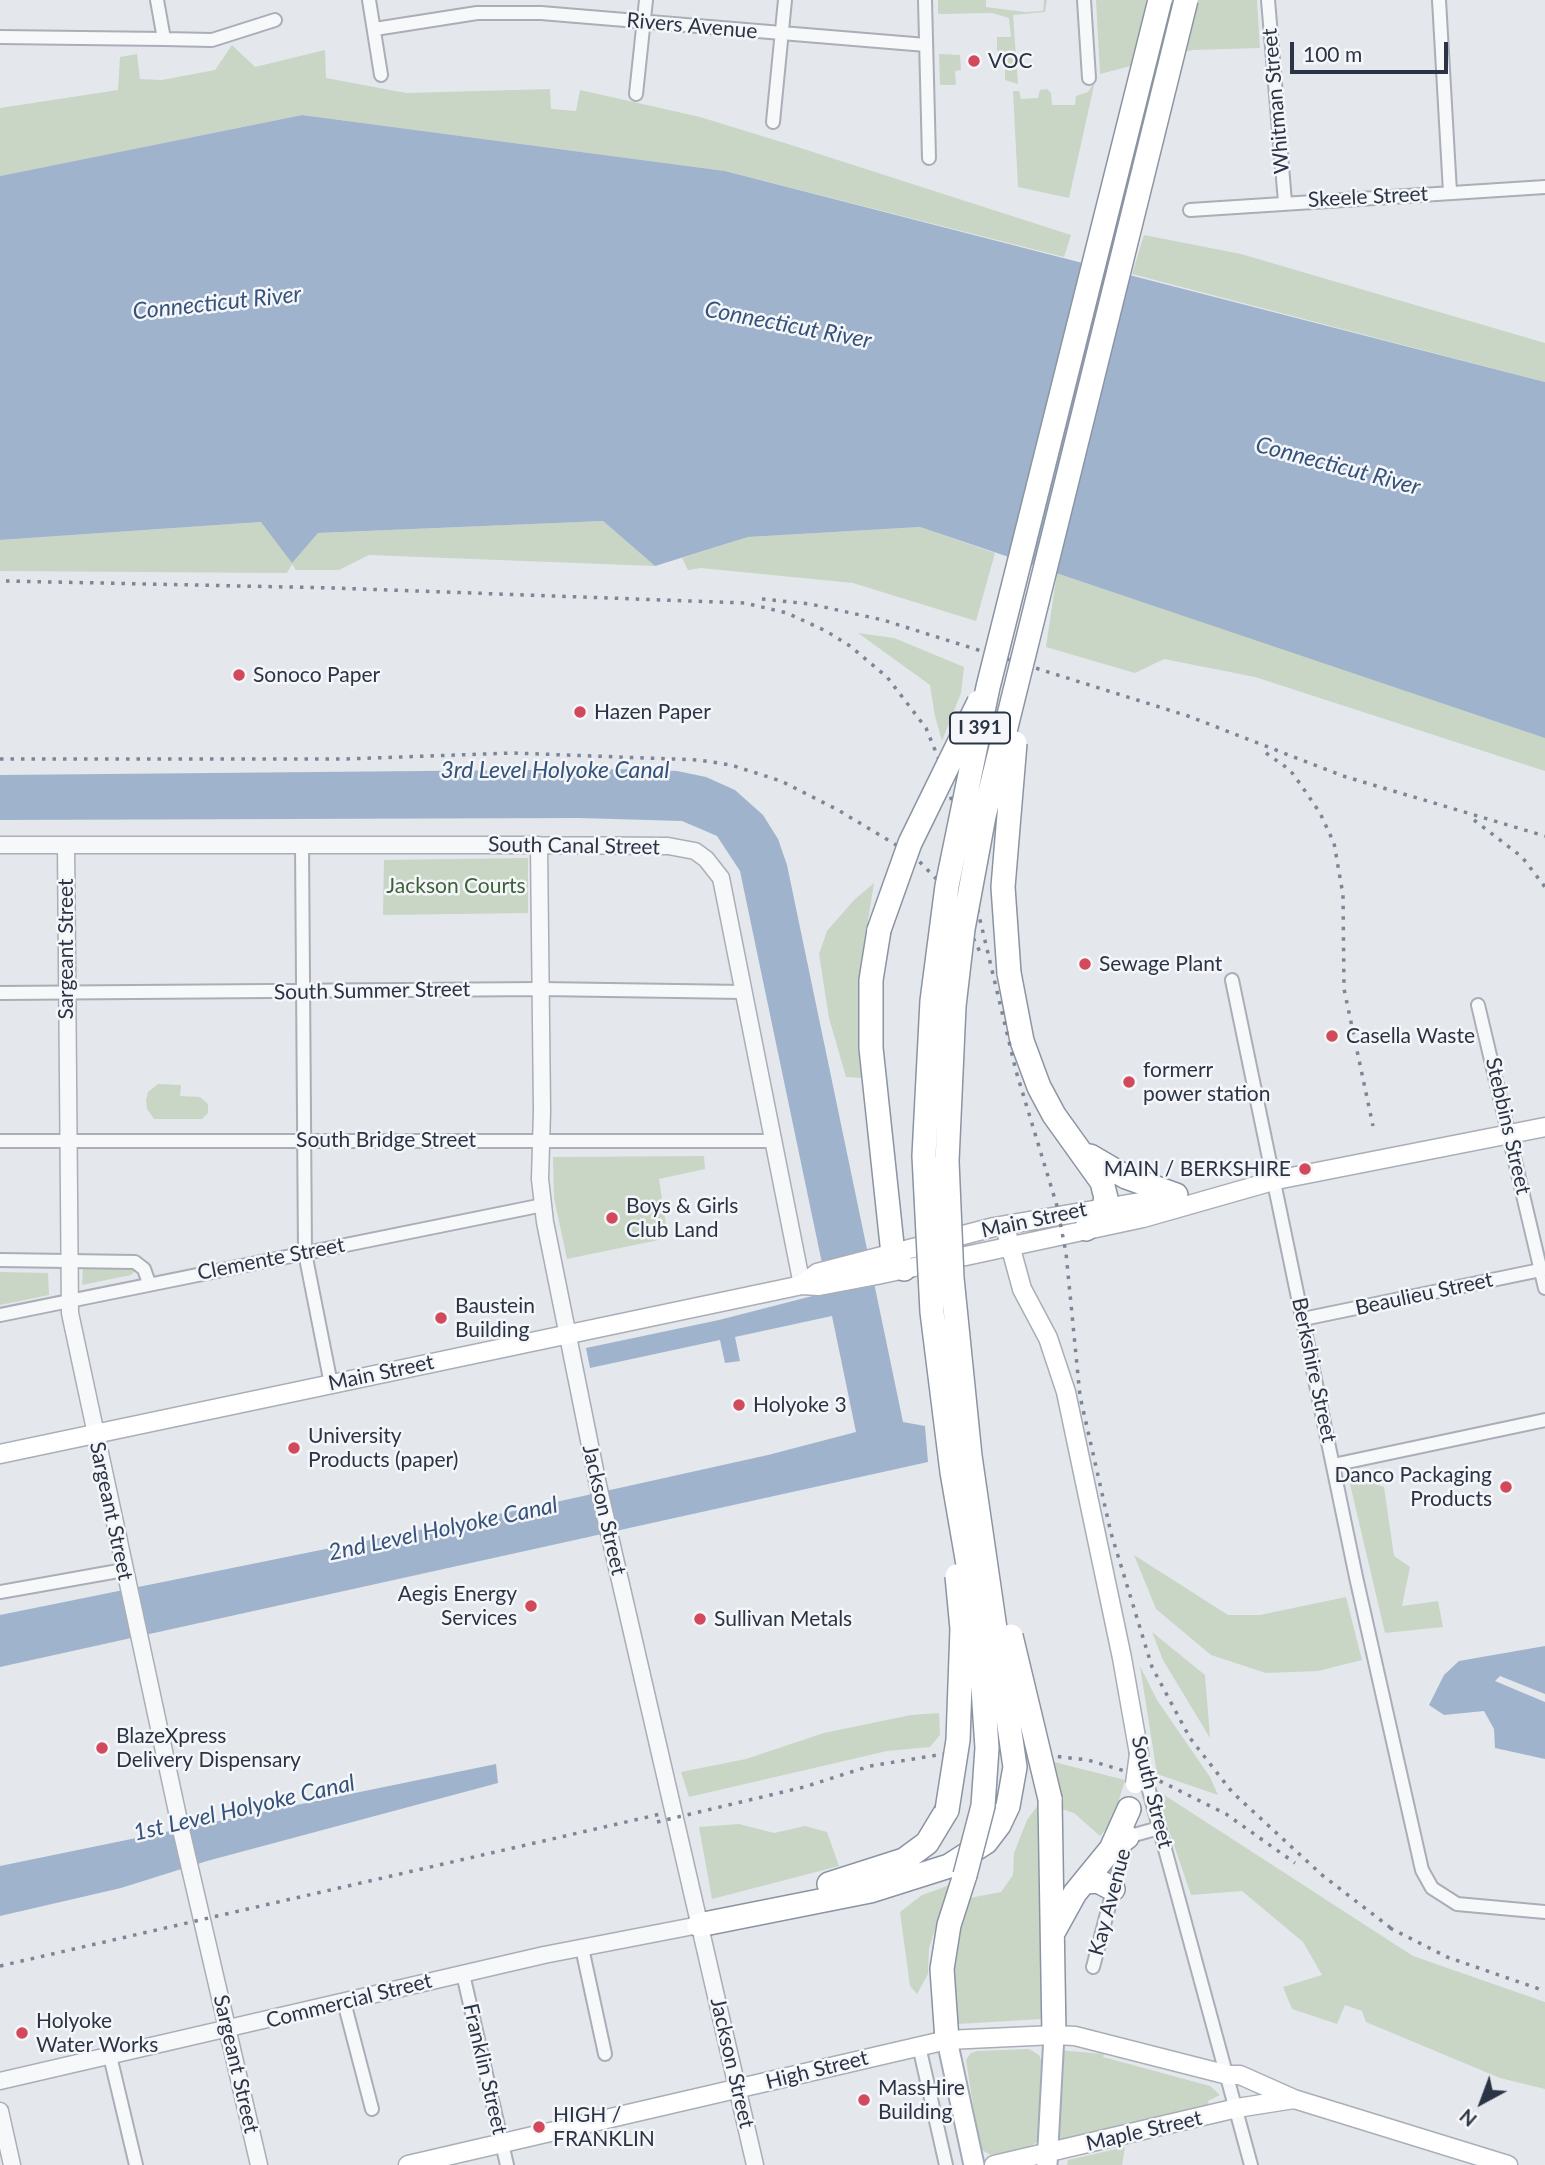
<!DOCTYPE html>
<html>
<head>
<meta charset="utf-8">
<style>
	body { margin:0 }
	#map { position:relative; width:1545px; height:2165px; overflow:hidden; background:#e4e7ec; font-family:Lato,sans-serif }
	canvas { display:block }
	.north { position:absolute; left:1447px; top:2067px; width:70px; height:70px; -webkit-text-stroke:5px #f4f6f9; paint-order:stroke; rotate:221deg; font-size:19px; font-weight:700; line-height:28px; text-align:center; color:#2b3445 }
	.north::after { content:''; display:block; margin:auto; width:24px; height:32px; background:#2b3445; clip-path:polygon(50% 0,100% 100%,50% 72%,0 100%) }
	.scale { position:absolute; left:1290px; top:42px; width:158px; height:32px; box-sizing:border-box; border:4px solid #2b3445; border-top:0; padding-left:9px; font-size:21px; line-height:24px; white-space:nowrap; color:#2b3445; -webkit-text-stroke:5px #f4f6f9; paint-order:stroke }
</style>
</head>
<body>
<div id="map">
<canvas width="1545" height="2165"></canvas>
<div class="north">N</div>
<div class="scale">100 m</div>
</div>
<script>
const g = document.querySelector('canvas').getContext('2d');
g.lineJoin = 'round';
function fillPath(path, color) {
  g.fillStyle = color;
  g.fill(path, 'evenodd');
}
function toPath(rows) {
  const path = new Path2D();
  for (const r of rows) {
    path.moveTo(r[0], r[1]);
    for (let i = 2; i < r.length; i += 2) path.lineTo(r[i], r[i + 1]);
  }
  return path;
}
function trace(path, color, width, dash) {
  g.strokeStyle = color;
  g.lineWidth = width;
  g.lineCap = dash ? 'butt' : 'round';
  g.setLineDash(dash || []);
  g.stroke(path);
}
function drawText(font, color, halo, rows, align = 'center') {
  g.font = font + ' Lato,sans-serif';
  g.lineWidth = 5;
  g.setLineDash([]);
  g.textBaseline = 'middle';
  g.strokeStyle = halo;
  g.fillStyle = color;
  for (const [text, x, y, turn = 0] of rows) {
    g.save();
    g.translate(x, y);
    g.rotate((+turn || 0) * Math.PI / 180);
    g.textAlign = isNaN(turn) ? turn : align;
    if (halo) g.strokeText(text, 0, 0);
    g.fillText(text, 0, 0);
    g.restore();
  }
}
fillPath(toPath([
	[938,0,986,0,986,7,1025,12,1043,11,1044,0,1047,0,1045,12,1013,15,1018,84,1005,80,1005,63,997,50,997,37,1011,37,1009,18,992,13,938,14],
	[1096,0,1257,0,1260,48,1192,50,1100,74],
	[232,45,255,67,325,50,326,78,406,93,550,89,551,109,576,111,580,90,700,117,788,144,1071,235,1064,257,725,171,302,115,0,176,0,108,118,90,120,57,137,54,140,79,162,80,215,70],
	[939,54,960,55,961,70,955,71,956,85,940,85],
	[1095,81,1069,198,1018,187,1013,91,1019,91,1021,99,1038,98,1040,90,1047,89,1051,93,1052,105,1075,105,1076,96,1088,92],
	[1144,235,1241,254,1545,343,1545,382,1132,274],
	[603,521,655,566,369,555,339,570,296,570,292,564,287,573,0,571,0,540,261,522,318,533],
	[920,527,995,553,976,621,853,583,701,568,688,570,682,558,748,537],
	[1057,573,1545,736,1545,771,1255,677,1164,659,1135,673,1046,647],
	[858,633,894,638,964,667,961,693,942,741,935,716,930,685],
	[528,858,528,913,383,915,384,860],
	[874,883,859,975,858,1048,862,1078,846,1077,829,1018,819,954,827,931,854,900],
	[158,1084,181,1085,180,1096,200,1097,208,1104,208,1113,202,1119,154,1119,147,1109,146,1100,148,1092],
	[704,1156,705,1169,659,1179,668,1238,567,1259,554,1198,553,1157],
	[131,1266,136,1270,131,1275,82,1285,83,1267],
	[0,1272,48,1273,49,1295,0,1305],
	[1363,1479,1384,1487,1394,1556,1410,1567,1402,1606,1438,1601,1443,1627,1385,1633,1350,1484],
	[1134,1555,1228,1615,1260,1615,1346,1597,1362,1660,1318,1671,1266,1673,1211,1655,1156,1609],
	[1152,1632,1205,1675,1210,1738,1163,1660],
	[1140,1666,1157,1700,1210,1777,1218,1795,1157,1774],
	[939,1713,940,1735,930,1747,887,1751,689,1797,681,1772,746,1759,824,1733,911,1715],
	[1054,1762,1125,1780,1112,1823,1100,1836,1074,1813,1062,1809],
	[1155,1789,1413,1956,1545,2002,1545,2089,1500,2078,1366,2022,1362,2011,1345,2005,1337,2024,1292,2009,1283,1987,1322,1975,1303,1942,1242,1891,1191,1895],
	[1041,1801,1044,1851,1042,2019,958,2024,951,1965,964,1899,1001,1892,1013,1875,1014,1853,1027,1820],
	[739,1824,774,1833,805,1826,827,1832,839,1866,712,1899,699,1827],
	[950,1885,929,1948,928,1974,917,1994,910,1986,900,1912,922,1895],
	[1029,2049,1039,2055,1042,2062,1038,2141,1030,2147,991,2155,980,2149,979,2143,966,2060,971,2053,977,2051],
	[1058,2050,1104,2054,1103,2057,1210,2086,1220,2095,1208,2101,1209,2106,1056,2140],
	[1125,2147,1122,2165,1067,2165,1068,2160]
]), '#c9d6c5');
fillPath(toPath([
	[302,115,725,171,1545,382,1545,738,920,527,748,537,655,566,603,521,318,533,292,563,261,522,0,540,0,176],
	[634,769,677,771,706,777,735,790,763,815,778,839,787,865,903,1422,925,1426,928,1462,0,1667,0,1615,538,1506,768,1455,856,1432,832,1316,735,1337,740,1361,725,1363,720,1340,590,1368,586,1348,719,1320,828,1292,740,871,717,836,682,821,579,818,0,820,0,775],
	[1545,1646,1545,1694,1500,1676,1495,1681,1545,1702,1545,1759,1495,1748,1494,1729,1484,1711,1444,1715,1429,1705,1444,1675,1459,1661],
	[496,1764,498,1783,207,1861,121,1888,0,1916,0,1866]
]), '#9fb4cc');
const minor = toPath([
	[157,0,164,39,212,40,275,20],
	[369,0,381,75],
	[925,0,929,158],
	[1084,0,1089,78],
	[1268,0,1285,202],
	[1439,0,1450,192],
	[375,29,477,13,541,13,926,45],
	[0,37,164,39],
	[636,94,646,0],
	[773,122,785,0],
	[1190,210,1545,187],
	[302,844,305,1253,331,1384],
	[1232,980,1356,1577,1422,1870,1432,1888,1457,1904,1545,1912],
	[0,993,541,989,744,992],
	[1478,1005,1545,1288],
	[0,1141,772,1141],
	[0,1260,135,1262,144,1269,149,1283],
	[0,1315,543,1205],
	[1303,1319,1545,1269],
	[1333,1465,1545,1420],
	[0,1592,124,1570],
	[1147,1783,1251,2165],
	[1127,1837,1159,1828],
	[582,1948,605,2054],
	[1093,1967,1127,1837],
	[463,1974,507,2165],
	[344,2002,372,2109],
	[919,2046,946,2165],
	[110,2056,136,2165]
]);
const tertiary = toPath([
	[0,845,539,845,668,846,695,851,706,859,721,878,802,1285],
	[66,845,70,1313,179,1821,259,2165],
	[539,845,542,1111,540,1179,545,1222,598,1485,755,2165],
	[0,2081,544,1955,699,1925],
	[0,2111,12,2165]
]);
const secondary = toPath([
	[1261,1183,1545,1127],
	[1007,1234,1022,1289,1048,1338,1066,1392,1122,1658,1139,1754],
	[802,1285,817,1273,994,1227,1175,1196],
	[0,1454,802,1285,819,1286,877,1275,1143,1218,1273,1181],
	[408,2165,947,2040,1054,2035,1075,2036,1228,2075,1240,2075,1294,2099,1508,2165],
	[994,2165,1237,2108,1294,2099]
]);
const primary = toPath([
	[947,2040,974,2165],
	[1047,2165,1054,2035]
]);
const motorway = toPath([
	[879,930,871,980,871,1048,893,1254,904,1269],
	[1009,973,1022,1041,1039,1087,1054,1115,1102,1182,1106,1198,1104,1206,1086,1229],
	[1090,1156,1126,1177,1176,1195],
	[1050,1799,1054,2035],
	[1111,1849,1129,1809],
	[1085,1882,1098,1881,1113,1889],
	[829,1884,904,1860,927,1843,947,1810],
	[699,1925,870,1891,949,1866,986,1842,999,1825,1008,1806],
	[1054,1931,1075,1893,1111,1849,1127,1837],
	[947,2040,942,1969,949,1925,965,1875]
]);
trace(minor, '#a9aeb7', 16);
trace(tertiary, '#a9aeb7', 19);
trace(secondary, '#a9aeb7', 21);
trace(primary, '#a3abb8', 23);
trace(motorway, '#8b94a3', 26);
trace(minor, '#f7f8fa', 12);
trace(tertiary, '#f7f8fa', 16);
trace(secondary, '#fff', 18);
trace(primary, '#fff', 19);
trace(motorway, '#fff', 23);
trace(toPath([
	[6,581,335,588,745,603,787,613,826,631,850,646,887,677,926,728,946,777,1016,1071,1057,1206,1066,1253,1080,1396,1111,1533,1152,1667,1190,1738,1232,1792,1322,1875,1396,1932],
	[762,599,810,604,883,620,1188,716,1343,776,1545,836],
	[1266,753,1290,770,1301,785,1320,813,1334,843,1343,895,1344,989,1373,1126],
	[0,759,344,759,513,753,699,760,731,765,781,781,838,810,913,855,953,896,981,954],
	[1474,820,1522,857,1545,887],
	[657,1822,804,1787,870,1766,944,1754,1018,1752,1088,1760,1162,1782,1226,1814,1295,1863],
	[1390,1928,1447,1957,1545,1991],
	[0,1966,665,1813]
]), '#7d8696', 3.5, [3.5, 7]);
const minorBridge = toPath([
	[1141,1760,1147,1783]
]);
const secondaryBridge = toPath([
	[1135,1784,1139,1754]
]);
const motorwayBridge = toPath([
	[879,930,910,843,979,702],
	[1009,973,1003,887,1015,743],
	[1011,1636,1050,1799],
	[1008,1806,1015,1767,970,1456,952,1278,947,1161,954,1006,963,929,984,816,1186,0],
	[947,1810,958,1740,962,1629,957,1576],
	[965,1875,983,1806,987,1748,979,1628,952,1472,932,1312,924,1156,932,1001,947,886,988,687,1160,0]
]);
trace(minorBridge, '#a9aeb7', 16, []);
trace(secondaryBridge, '#a9aeb7', 21, []);
trace(motorwayBridge, '#8b94a3', 26, []);
trace(minorBridge, '#f7f8fa', 12);
trace(secondaryBridge, '#fff', 18);
trace(motorwayBridge, '#fff', 23);
for (const [x, y, r, color] of [
	[974,61,7,"#d1495b"],
	[239,675,7,"#d1495b"],
	[580,712,7,"#d1495b"],
	[1085,964,7,"#d1495b"],
	[1332,1036,7,"#d1495b"],
	[1129,1082,7,"#d1495b"],
	[1305,1169,7,"#d1495b"],
	[612,1218,7,"#d1495b"],
	[441,1318,7,"#d1495b"],
	[739,1405,7,"#d1495b"],
	[294,1448,7,"#d1495b"],
	[1506,1487,7,"#d1495b"],
	[531,1606,7,"#d1495b"],
	[700,1619,7,"#d1495b"],
	[102,1748,7,"#d1495b"],
	[22,2033,7,"#d1495b"],
	[864,2100,7,"#d1495b"],
	[539,2127,7,"#d1495b"]
]) {
  const dot = new Path2D();
  dot.arc(x, y, r, 0, 2 * Math.PI);
  g.fillStyle = color;
  g.fill(dot);
  trace(dot, '#f4f6f9', 2.5);
}
for (const [x, y, w] of [
	[980,728,60]
]) {
  const box = new Path2D();
  box.roundRect(x - w / 2, y - 15.5, w, 31, 5);
  g.fillStyle = '#f4f6f9';
  g.fill(box);
  trace(box, '#2b3445', 2);
}
drawText('bold 19px', '#2b3445', null, [
	["I 391",980,728]
]);
drawText('21px', '#2b3445', '#f4f6f9', [
	["Rivers Avenue",692,26,5],
	["Whitman Street",1276,101,-95],
	["Skeele Street",1368,197,-3],
	["South Canal Street",574,846,1],
	["Sargeant Street",66,949,-90],
	["South Summer Street",372,991,-1],
	["Stebbins Street",1508,1126,77],
	["South Bridge Street",386,1140],
	["Main Street",1034,1220,-12],
	["Clemente Street",271,1259,-11],
	["Beaulieu Street",1424,1294,-12],
	["Berkshire Street",1314,1370,78],
	["Main Street",381,1373,-12],
	["Jackson Street",604,1510,77],
	["Sargeant Street",111,1511,78],
	["South Street",1152,1792,76],
	["Kay Avenue",1110,1902,-75],
	["Commercial Street",349,2001,-14],
	["Jackson Street",732,2063,77],
	["Sargeant Street",236,2064,77],
	["Franklin Street",485,2069,77],
	["High Street",817,2070,-14],
	["Maple Street",1144,2131,-13]
]);
drawText('21px', '#2b3445', '#f4f6f9', [
	["VOC",988,61],
	["Sonoco Paper",253,675],
	["Hazen Paper",594,712],
	["Sewage Plant",1099,964],
	["Casella Waste",1346,1036],
	["formerr",1143,1070],
	["power station",1143,1094],
	["MAIN / BERKSHIRE",1291,1169,"right"],
	["Boys & Girls",626,1206],
	["Club Land",626,1230],
	["Baustein",455,1306],
	["Building",455,1330],
	["Holyoke 3",753,1405],
	["University",308,1436],
	["Products (paper)",308,1460],
	["Danco Packaging",1492,1475,"right"],
	["Products",1492,1499,"right"],
	["Aegis Energy",517,1594,"right"],
	["Services",517,1618,"right"],
	["Sullivan Metals",714,1619],
	["BlazeXpress",116,1736],
	["Delivery Dispensary",116,1760],
	["Holyoke",36,2021],
	["Water Works",36,2045],
	["MassHire",878,2088],
	["Building",878,2112],
	["HIGH /",553,2115],
	["FRANKLIN",553,2139]
], 'left');
drawText('21px', '#3f6138', '#f4f6f9', [
	["Jackson Courts",456,886]
]);
drawText('italic 23px', '#34527a', '#f4f6f9', [
	["Connecticut River",217,303,-6],
	["Connecticut River",788,325,11],
	["Connecticut River",1338,466,15],
	["3rd Level Holyoke Canal",555,771],
	["2nd Level Holyoke Canal",443,1529,-12],
	["1st Level Holyoke Canal",244,1808,-13]
]);
</script>
</body>
</html>
